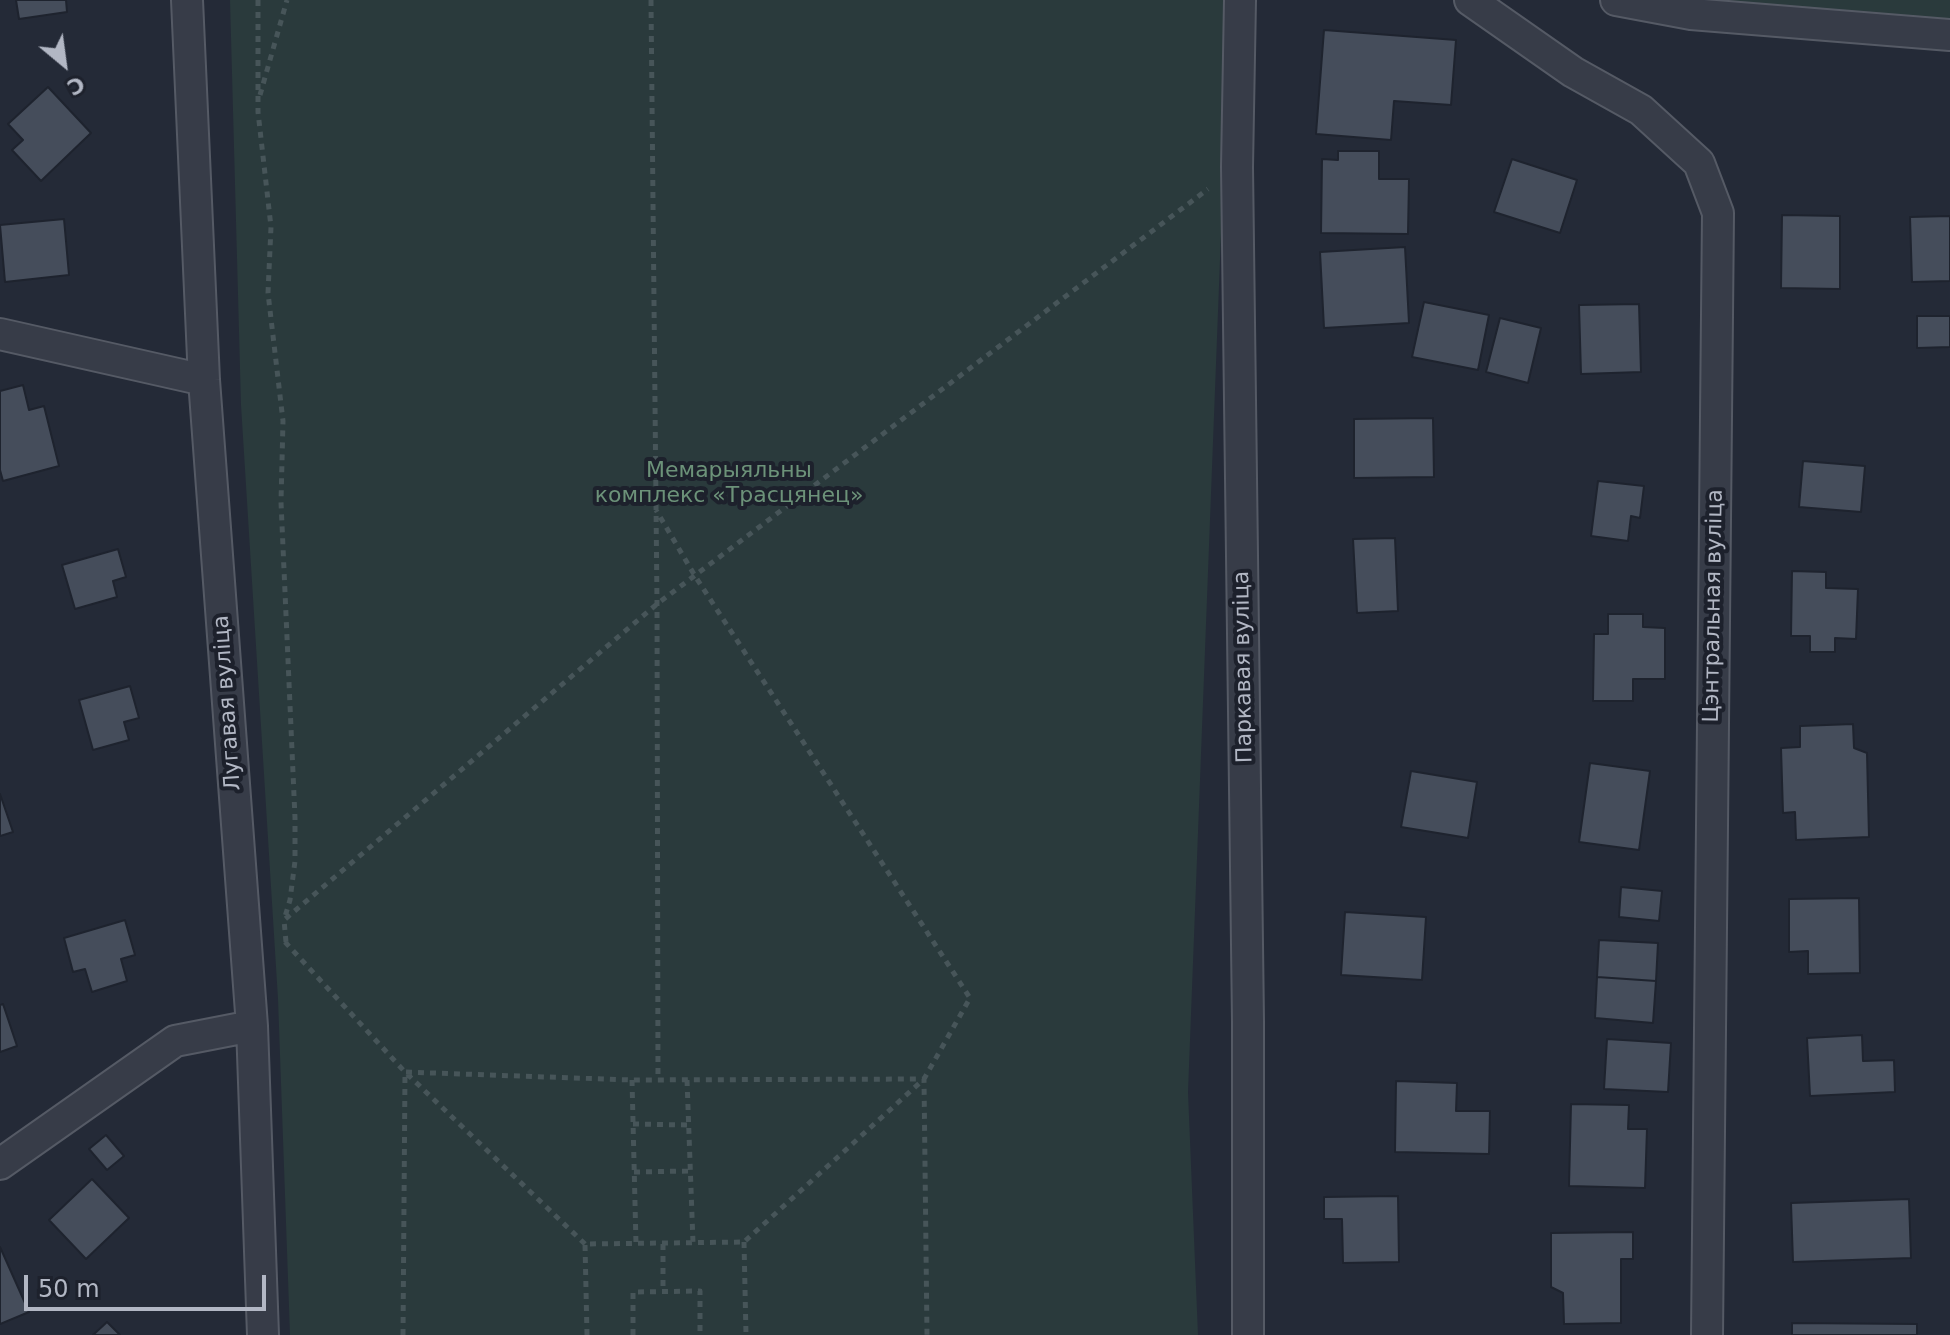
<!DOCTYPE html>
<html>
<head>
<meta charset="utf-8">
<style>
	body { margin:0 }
	#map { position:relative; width:1950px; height:1335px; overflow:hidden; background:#242a37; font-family:"DejaVu Sans",sans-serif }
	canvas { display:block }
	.north { position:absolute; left:24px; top:24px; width:80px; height:80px; -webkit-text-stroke:6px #1d212c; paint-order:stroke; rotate:151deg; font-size:22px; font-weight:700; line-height:32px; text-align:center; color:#b2b7c4 }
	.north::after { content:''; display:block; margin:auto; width:28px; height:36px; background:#b2b7c4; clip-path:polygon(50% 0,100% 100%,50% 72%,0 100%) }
	.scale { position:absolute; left:24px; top:1275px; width:242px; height:36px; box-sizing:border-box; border:4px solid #b2b7c4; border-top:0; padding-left:10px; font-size:24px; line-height:28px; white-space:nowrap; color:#b2b7c4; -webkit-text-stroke:6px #1d212c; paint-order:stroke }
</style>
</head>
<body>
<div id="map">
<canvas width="1950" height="1335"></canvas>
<div class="north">С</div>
<div class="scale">50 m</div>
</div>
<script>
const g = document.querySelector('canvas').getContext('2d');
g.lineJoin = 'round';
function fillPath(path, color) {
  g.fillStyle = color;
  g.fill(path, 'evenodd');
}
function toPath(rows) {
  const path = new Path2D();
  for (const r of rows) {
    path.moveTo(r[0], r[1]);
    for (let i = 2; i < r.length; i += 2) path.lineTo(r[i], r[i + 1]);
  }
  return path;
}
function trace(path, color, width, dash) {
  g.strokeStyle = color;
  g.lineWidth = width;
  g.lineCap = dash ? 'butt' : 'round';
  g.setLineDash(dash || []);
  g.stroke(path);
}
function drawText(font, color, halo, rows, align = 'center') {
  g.font = font + ' "DejaVu Sans",sans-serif';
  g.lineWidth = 8;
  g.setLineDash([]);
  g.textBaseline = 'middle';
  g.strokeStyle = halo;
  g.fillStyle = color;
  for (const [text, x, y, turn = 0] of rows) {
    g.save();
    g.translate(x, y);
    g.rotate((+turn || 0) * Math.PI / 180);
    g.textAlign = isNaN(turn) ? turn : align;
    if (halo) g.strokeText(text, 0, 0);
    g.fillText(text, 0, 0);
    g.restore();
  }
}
fillPath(toPath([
	[230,0,1230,0,1188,1092,1198,1335,290,1335,278,999,241,405],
	[1693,0,1950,0,1950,25]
]), '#2a3a3c');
const building = toPath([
	[16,0,66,0,67,12,19,19,16,0],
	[1324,30,1456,40,1451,105,1394,101,1391,140,1316,134,1324,30],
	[48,87,91,133,41,181,12,150,23,140,8,124,48,87],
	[1338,151,1379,151,1379,179,1409,179,1408,234,1321,233,1322,159,1338,160,1338,151],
	[1512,159,1577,180,1560,233,1494,212,1512,159],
	[1782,215,1840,216,1840,289,1781,288,1782,215],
	[1950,216,1950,281,1912,282,1910,217,1950,216],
	[64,219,69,275,5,282,0,225,64,219],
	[1405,247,1409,323,1324,328,1320,252,1405,247],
	[1424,302,1489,315,1478,370,1412,357,1424,302],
	[1639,304,1641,372,1581,374,1579,305,1639,304],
	[1917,316,1950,316,1950,347,1917,348,1917,316],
	[1500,318,1541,328,1528,383,1486,372,1500,318],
	[23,385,29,410,44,406,59,466,3,481,0,470,0,391,23,385],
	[1433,418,1434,477,1354,478,1354,419,1433,418],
	[1803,461,1865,466,1861,512,1799,507,1803,461],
	[1598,481,1644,486,1640,518,1631,516,1628,541,1591,536,1598,481],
	[1395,538,1398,611,1357,613,1353,539,1395,538],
	[118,549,126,577,113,581,117,597,75,609,62,565,118,549],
	[1792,571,1826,572,1826,588,1858,589,1856,639,1835,638,1835,652,1810,652,1810,636,1791,636,1792,571],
	[1608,614,1643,614,1643,627,1665,628,1665,679,1633,679,1633,701,1593,701,1594,634,1608,634,1608,614],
	[130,686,139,718,124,722,129,740,93,750,79,700,130,686],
	[1853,724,1854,748,1867,753,1869,837,1796,840,1795,812,1783,813,1781,748,1800,747,1800,726,1853,724],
	[1590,763,1650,771,1639,850,1579,842,1590,763],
	[1411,771,1477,782,1468,838,1401,827,1411,771],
	[0,794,13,832,0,836,0,794],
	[1621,887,1662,891,1659,921,1619,917,1621,887],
	[1859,898,1860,973,1808,974,1808,951,1789,952,1789,899,1859,898],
	[1345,912,1426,917,1422,980,1341,975,1345,912],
	[125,920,135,955,121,959,127,981,92,992,85,969,73,972,64,938,125,920],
	[1599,940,1658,943,1656,981,1597,977,1599,940],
	[1597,977,1656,981,1653,1023,1595,1018,1597,977],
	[3,1004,17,1046,0,1052,0,1005,3,1004],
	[1862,1035,1863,1061,1894,1060,1895,1092,1810,1096,1807,1038,1862,1035],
	[1607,1039,1671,1043,1668,1092,1604,1089,1607,1039],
	[1396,1081,1457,1083,1456,1111,1490,1111,1489,1154,1395,1152,1396,1081],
	[1571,1104,1629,1105,1628,1129,1647,1129,1645,1188,1569,1186,1571,1104],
	[106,1135,124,1156,107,1170,89,1149,106,1135],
	[92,1179,129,1218,86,1259,49,1220,92,1179],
	[1398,1196,1399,1262,1343,1263,1342,1219,1324,1219,1324,1197,1398,1196],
	[1909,1199,1911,1258,1793,1262,1791,1203,1909,1199],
	[1633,1232,1633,1259,1621,1259,1621,1323,1564,1324,1563,1293,1551,1287,1551,1233,1633,1232],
	[0,1247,29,1312,0,1324,0,1247],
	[107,1322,120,1335,93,1335,107,1322],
	[1792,1323,1917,1324,1917,1335,1792,1335,1792,1323]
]);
fillPath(building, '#454d5b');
trace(building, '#1e232e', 2);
const street = toPath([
	[187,0,204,380,252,1026,263,1335],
	[1240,0,1237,167,1248,1022,1248,1335],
	[1470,0,1573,72,1641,110,1699,163,1718,213,1707,1335],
	[1616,0,1691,14,1950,35],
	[0,334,204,380],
	[0,1164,175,1041,252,1026]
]);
trace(street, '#555a65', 34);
trace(toPath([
	[258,0,258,112,271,227,268,293,283,421,281,502,295,818,295,861,290,900,284,920],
	[651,0,657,604,658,1080],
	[260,95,287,0],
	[285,942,405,1072,585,1244],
	[286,942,284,920,657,604,1208,189],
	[632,1080,636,1244],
	[687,1080,693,1243],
	[633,1124,689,1125],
	[634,1172,691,1171],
	[744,1242,746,1335],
	[663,1244,663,1291],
	[403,1335,405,1072,632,1080,924,1079,927,1335],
	[587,1335,585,1244,744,1242,924,1079,970,998,695,576,656,510],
	[633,1335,633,1292,700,1291,700,1335]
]), '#475559', 5, [6, 6]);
trace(street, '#373c48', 30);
drawText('22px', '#6c9279', '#1d212c', [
	["Мемарыяльны",729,471],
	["комплекс «Трасцянец»",729,496]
]);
drawText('22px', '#b2b7c4', '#1d212c', [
	["Цэнтральная вуліца",1714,606,-89],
	["Паркавая вуліца",1244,667,-91],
	["Лугавая вуліца",228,703,-94]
]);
</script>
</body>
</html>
